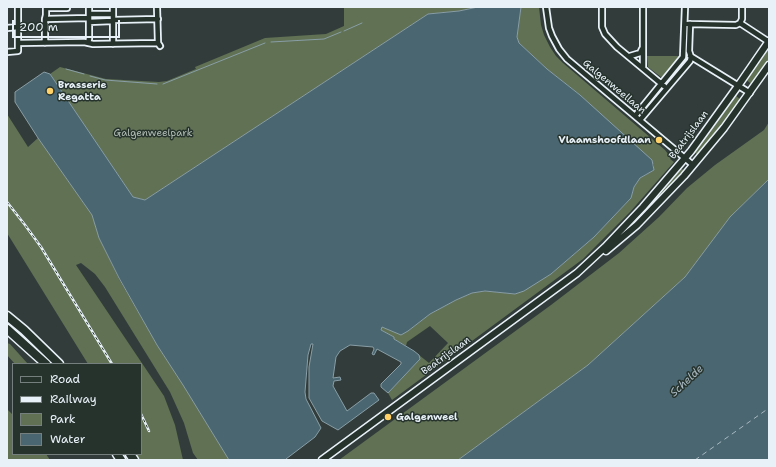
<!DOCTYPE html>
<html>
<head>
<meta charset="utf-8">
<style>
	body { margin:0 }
	#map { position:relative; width:776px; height:467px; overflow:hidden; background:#323d3b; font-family:"Shantell Sans",sans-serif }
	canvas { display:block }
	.frame { position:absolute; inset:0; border:8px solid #e8f1f8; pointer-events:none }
	.legend { position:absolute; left:12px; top:363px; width:130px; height:92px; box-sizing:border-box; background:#26332d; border:1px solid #747f7e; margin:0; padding:5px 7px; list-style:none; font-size:12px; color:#e8f1f8 }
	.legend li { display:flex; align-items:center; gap:8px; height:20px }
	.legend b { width:20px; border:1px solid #747f7e }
	.scale { position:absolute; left:12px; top:20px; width:108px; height:18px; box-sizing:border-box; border:2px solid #e8f1f8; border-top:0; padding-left:5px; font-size:12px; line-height:14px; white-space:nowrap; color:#e8f1f8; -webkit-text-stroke:3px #26332d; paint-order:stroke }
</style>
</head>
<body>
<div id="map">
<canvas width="776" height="467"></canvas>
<div class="frame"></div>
<ul class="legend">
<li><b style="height:5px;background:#26332d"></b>Road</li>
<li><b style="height:5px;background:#e8f1f8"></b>Railway</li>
<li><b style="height:11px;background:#607154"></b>Park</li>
<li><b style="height:11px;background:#4a6670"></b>Water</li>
</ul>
<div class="scale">200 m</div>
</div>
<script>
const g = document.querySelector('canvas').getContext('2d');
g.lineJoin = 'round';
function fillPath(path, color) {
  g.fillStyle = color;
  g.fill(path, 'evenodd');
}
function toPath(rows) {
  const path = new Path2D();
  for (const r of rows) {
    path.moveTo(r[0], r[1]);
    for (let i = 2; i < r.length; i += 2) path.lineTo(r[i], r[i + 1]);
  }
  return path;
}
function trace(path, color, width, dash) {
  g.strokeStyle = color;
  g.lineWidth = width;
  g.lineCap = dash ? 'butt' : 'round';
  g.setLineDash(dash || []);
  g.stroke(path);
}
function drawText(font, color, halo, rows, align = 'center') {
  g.font = font + ' "Shantell Sans",sans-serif';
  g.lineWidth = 3;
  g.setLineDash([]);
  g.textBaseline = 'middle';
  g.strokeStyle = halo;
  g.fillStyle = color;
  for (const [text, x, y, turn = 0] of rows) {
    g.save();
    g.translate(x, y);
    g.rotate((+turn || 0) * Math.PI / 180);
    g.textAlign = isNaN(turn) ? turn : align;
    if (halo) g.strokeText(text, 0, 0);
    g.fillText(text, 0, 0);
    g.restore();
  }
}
fillPath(toPath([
	[344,7,478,7,459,11,428,14,145,200,133,197,50,74,60,67,106,79,159,82,167,81,196,69,195,67,265,38,326,34,344,26],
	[521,7,539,7,541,25,544,35,550,47,556,56,563,63,665,150,671,158,670,159,674,162,630,212,583,259,392,400,388,393,420,359,419,355,429,363,448,343,430,326,407,342,406,346,394,339,394,337,381,330,382,327,401,334,408,331,430,314,456,300,472,293,485,291,515,294,551,274,594,237,631,198,634,187,640,178,654,170,654,165,603,117,580,95,547,69,519,43,517,37],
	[765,49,769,51,769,63,754,86,745,79],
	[647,56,679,56,664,76,661,77,648,67],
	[734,94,742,101,699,156,693,151],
	[7,114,28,147,38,138,92,215,99,238,119,279,157,345,183,385,229,460,198,460,193,453,184,423,170,392,105,287,95,274,81,263,76,265,164,396,175,425,183,460,139,460,135,454,141,454,141,364,88,364,7,233],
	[769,122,769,179,730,217,685,277,588,365,458,460,339,460,551,305,619,253,659,217,687,188,715,165,764,130],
	[679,167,686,172,676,184,609,248],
	[7,343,10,344,28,364,15,364,7,355],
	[7,409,13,415,13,454,46,454,50,460,7,460]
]), '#607154');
const water = toPath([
	[478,7,521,7,517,37,519,43,547,69,580,95,652,160,654,170,640,178,634,187,631,198,594,237,551,274,524,291,515,294,485,291,472,293,456,300,430,314,408,331,401,335,382,327,381,330,394,337,394,339,414,351,419,355,420,359,388,393,381,387,381,384,401,364,401,362,377,349,374,355,372,354,374,349,373,347,350,345,340,351,336,357,333,378,340,377,341,380,334,381,333,386,347,411,371,393,374,393,379,400,338,430,322,421,309,398,309,367,313,344,311,344,308,355,305,392,306,399,321,428,315,437,286,459,286,460,229,460,183,385,157,345,119,278,99,238,92,215,38,138,15,102,15,92,44,72,50,74,133,197,145,200,428,14,459,11,478,7],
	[769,179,769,460,458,460,588,365,685,277,730,217,769,179]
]);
fillPath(water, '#4a6670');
trace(water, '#899ea6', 1);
trace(toPath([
	[344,31,362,23],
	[271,42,324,39,341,32],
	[66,69,84,74],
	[90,76,105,80,157,84],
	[163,84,265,43]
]), '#899ea6', 1);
trace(toPath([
	[695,460,769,408]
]), '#a9b9c2', 1, [5, 4]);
const street = toPath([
	[113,7,113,20,158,19],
	[157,7,158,43,160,46],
	[546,7,549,28,552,36,559,49,567,59,693,165],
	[602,7,602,27,605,34,617,47,664,86],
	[89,14,113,14],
	[45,19,89,18],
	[113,20,113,44],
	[89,22,113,21],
	[740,23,742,19,742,7],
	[688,24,736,25,740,23,769,42],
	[7,28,18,27],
	[18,43,84,42,93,44,158,43],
	[45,43,45,19,46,15,46,8,67,8],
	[88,43,89,39,89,7],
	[7,52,18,51,18,7],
	[630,56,640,53,642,49],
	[690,56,750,93],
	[643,67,643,7],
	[635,116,683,57,685,7],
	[640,120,690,61,691,57,689,51,690,24]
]);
const secondary = toPath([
	[606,251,637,225,684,176,724,128,769,65],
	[322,460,577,273,605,247,643,207,691,151,738,86,769,41]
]);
const highway = toPath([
	[7,316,24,330,59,364],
	[7,329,46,364],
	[117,454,121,460],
	[130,454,134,460]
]);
trace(street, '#e8f1f8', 8);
trace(secondary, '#e8f1f8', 9);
trace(highway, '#e8f1f8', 11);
trace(street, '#26332d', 4.5);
trace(secondary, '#26332d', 6);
trace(highway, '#26332d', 8);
const rail = toPath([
	[7,202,25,225,41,247,112,364],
	[141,414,149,431]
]);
trace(rail, '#e8f1f8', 2.5);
trace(rail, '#26332d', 1, [3]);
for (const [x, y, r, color] of [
	[50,91,4,"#ffd166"],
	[659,140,4,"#ffd166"],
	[388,417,4,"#ffd166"]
]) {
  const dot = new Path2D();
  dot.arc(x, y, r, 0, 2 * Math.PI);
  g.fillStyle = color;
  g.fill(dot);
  trace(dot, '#26332d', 1.5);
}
drawText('bold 10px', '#e8f1f8', '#26332d', [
	["Brasserie",58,85],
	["Regatta",58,97],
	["Vlaamshoofdlaan",651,140,"right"],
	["Galgenweel",396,417]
], 'left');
drawText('10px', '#e8f1f8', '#26332d', [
	["Galgenweellaan",614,87,40],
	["Beatrijslaan",689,135,-53],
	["Beatrijslaan",446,356,-36]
]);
drawText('10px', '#b2beb6', '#26332d', [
	["Galgenweelpark",153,133]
]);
drawText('italic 11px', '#a9b9c2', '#26332d', [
	["Schelde",687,381,-43]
]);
</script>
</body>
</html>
